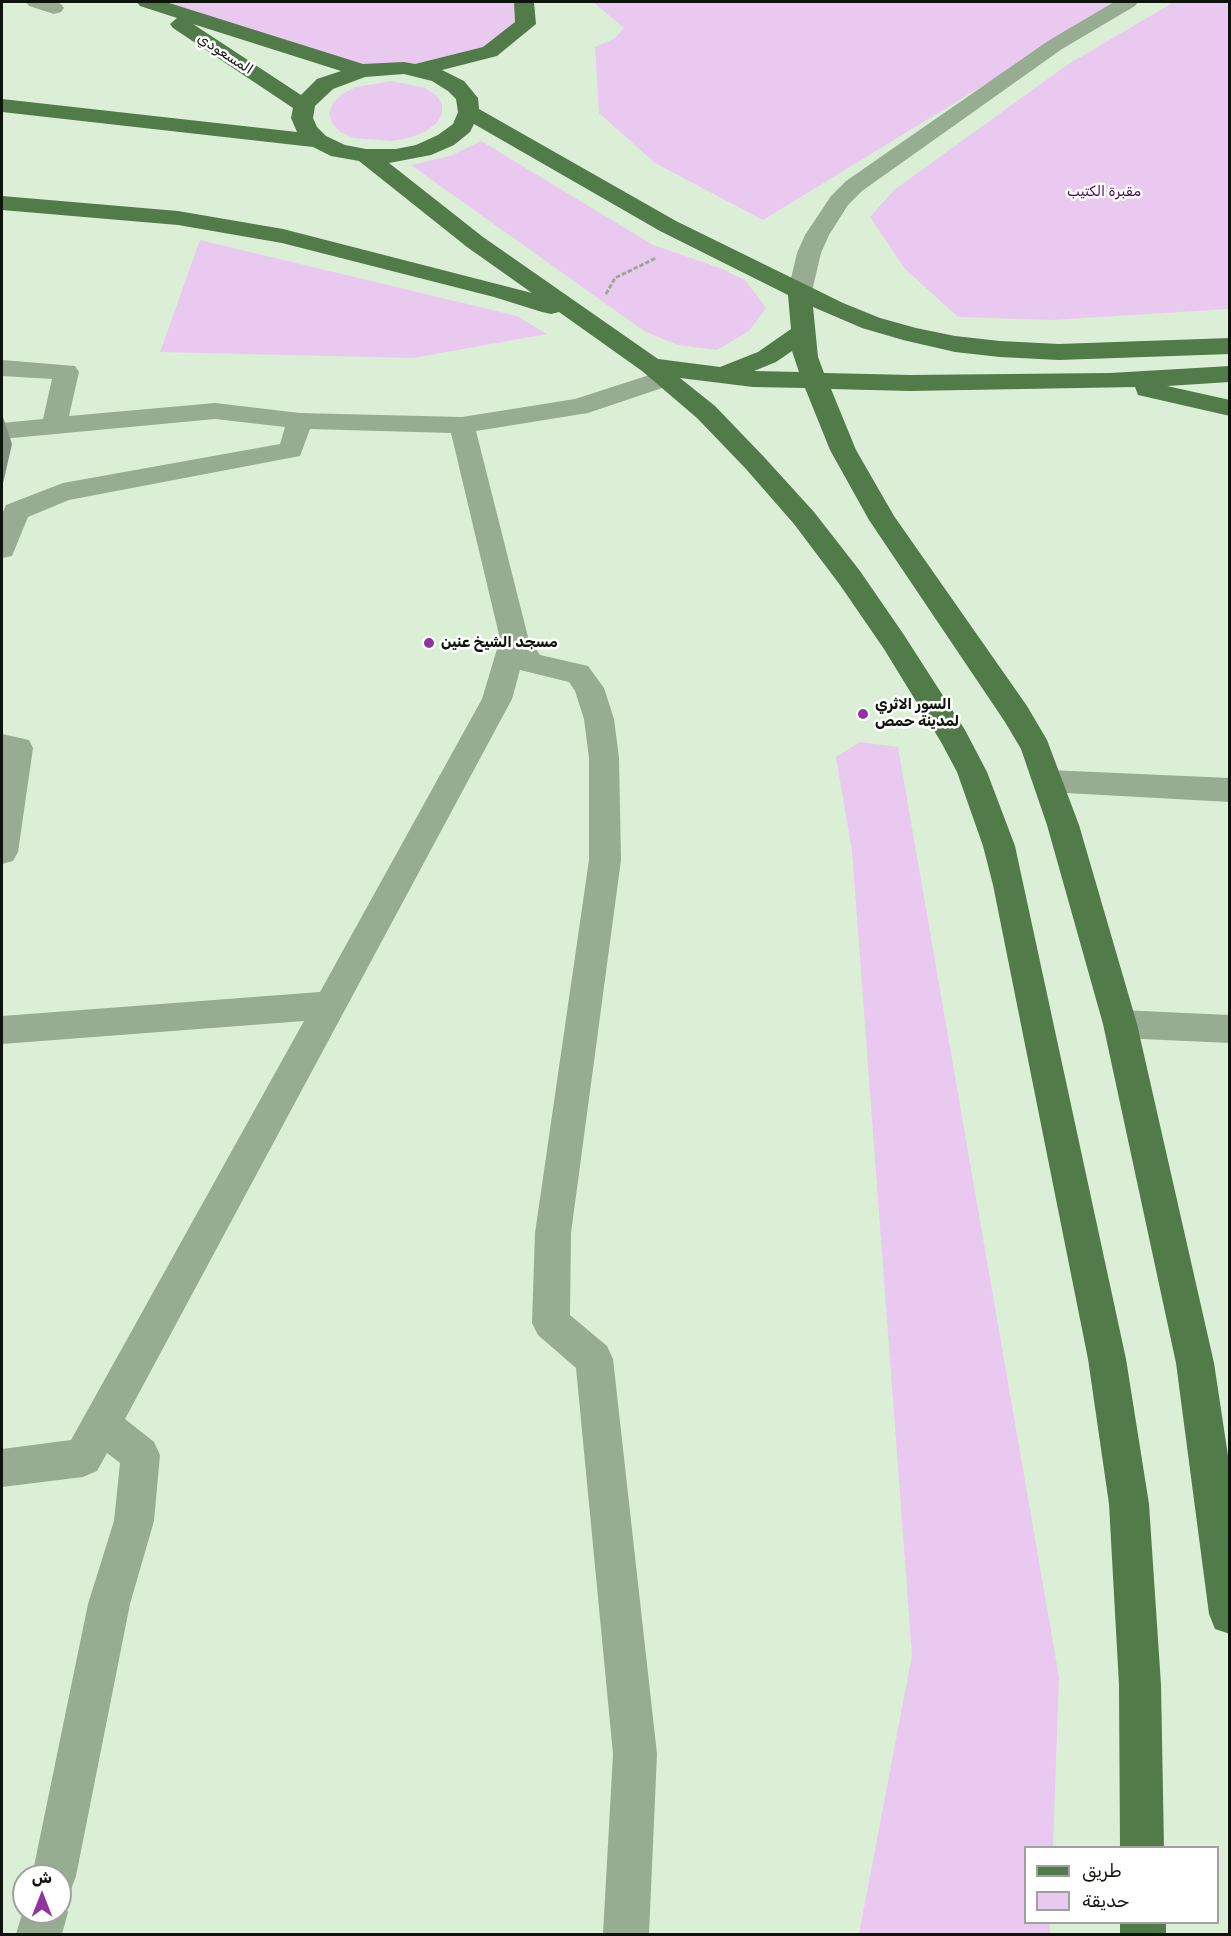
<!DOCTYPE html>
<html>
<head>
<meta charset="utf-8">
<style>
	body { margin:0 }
	#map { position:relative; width:1231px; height:1936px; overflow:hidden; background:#dbefd7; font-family:Rubik,"Noto Naskh Arabic",sans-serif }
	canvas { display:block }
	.frame { position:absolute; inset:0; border:3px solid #0e140c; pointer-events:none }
	.legend { position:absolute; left:1024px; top:1846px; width:195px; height:78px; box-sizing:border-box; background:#fff; border:2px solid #9fa19e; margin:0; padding:8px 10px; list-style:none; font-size:18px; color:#0e140c }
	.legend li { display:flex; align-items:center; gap:12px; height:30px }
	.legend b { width:30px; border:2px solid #9fa19e }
	.north { position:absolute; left:12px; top:1864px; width:60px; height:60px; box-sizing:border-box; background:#fff; border:2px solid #9fa19e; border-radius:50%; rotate:0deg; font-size:16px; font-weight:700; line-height:24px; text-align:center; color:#0e140c }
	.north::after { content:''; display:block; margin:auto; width:21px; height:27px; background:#8f35a0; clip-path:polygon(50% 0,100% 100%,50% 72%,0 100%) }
</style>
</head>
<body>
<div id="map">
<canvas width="1231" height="1936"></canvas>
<div class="frame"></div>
<ul class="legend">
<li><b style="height:8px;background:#517b48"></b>طريق</li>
<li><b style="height:16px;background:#eac9f0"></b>حديقة</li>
</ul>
<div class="north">ش</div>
</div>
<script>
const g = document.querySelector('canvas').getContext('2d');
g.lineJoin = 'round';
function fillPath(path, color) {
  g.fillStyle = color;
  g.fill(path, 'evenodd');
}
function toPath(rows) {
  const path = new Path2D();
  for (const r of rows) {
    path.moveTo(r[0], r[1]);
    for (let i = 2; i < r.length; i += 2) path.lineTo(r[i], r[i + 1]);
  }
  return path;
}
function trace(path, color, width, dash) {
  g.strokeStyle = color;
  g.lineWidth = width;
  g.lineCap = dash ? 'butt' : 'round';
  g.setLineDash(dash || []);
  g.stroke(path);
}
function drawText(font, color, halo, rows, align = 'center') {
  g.font = font + ' Rubik,"Noto Naskh Arabic",sans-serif';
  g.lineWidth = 5;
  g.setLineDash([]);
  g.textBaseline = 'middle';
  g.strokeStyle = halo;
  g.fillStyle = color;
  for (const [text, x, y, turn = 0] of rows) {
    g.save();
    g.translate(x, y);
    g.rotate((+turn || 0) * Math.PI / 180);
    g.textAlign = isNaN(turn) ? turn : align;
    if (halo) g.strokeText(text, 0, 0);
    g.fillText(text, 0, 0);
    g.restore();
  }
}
fillPath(toPath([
	[147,2,524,2,526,24,490,52,417,70,362,71],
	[593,2,1120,2,763,220,655,163,599,113,595,47,614,39,624,28],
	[1174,2,1229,2,1229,309,1053,320,958,317,905,269,870,217,894,190,1067,65],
	[391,81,425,88,436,95,442,104,442,114,436,124,424,132,409,138,391,141,354,138,340,132,332,123,329,113,333,103,342,94,356,87],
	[481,141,653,245,720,268,746,281,766,308,749,331,717,350,678,345,644,331,411,165,450,156],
	[200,240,517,316,547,334,413,358,160,352],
	[860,742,898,747,1059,1677,1053,1847,1026,1848,1026,1922,1050,1923,1050,1934,859,1934,912,1655,852,851,836,757]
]), '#eac9f0');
trace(toPath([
	[606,294,615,278,656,258]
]), '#9aa997', 3, [4.5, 2]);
fillPath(toPath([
	[26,2,55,2,61,4,64,8,61,12,54,14,29,6,26,2],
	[1114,2,1138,2,1135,6,1062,49,862,191,848,205,829,235,821,253,812,291,809,296,800,298,791,296,788,291,797,253,805,235,831,196,846,181,1048,41,1114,2],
	[2,360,75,366,79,372,69,416,215,403,300,413,462,417,575,399,665,370,674,372,678,378,674,384,588,413,476,431,528,637,540,655,588,666,604,688,614,719,619,758,621,860,571,1233,570,1315,607,1346,613,1359,657,1754,649,1934,603,1934,613,1754,576,1368,538,1335,532,1323,535,1233,589,860,589,758,584,719,575,691,569,682,520,670,512,699,125,1419,154,1442,160,1455,154,1521,130,1604,76,1876,70,1892,60,1896,68,1912,62,1934,16,1934,24,1908,24,1912,60,1912,60,1876,32,1876,88,1604,114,1521,120,1463,107,1453,97,1471,83,1477,2,1487,2,1449,71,1440,304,1021,2,1044,2,1016,320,992,482,699,500,639,451,433,310,429,300,456,69,500,28,517,12,556,2,558,2,514,6,505,63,483,280,444,285,427,215,419,2,439,2,423,43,419,52,379,2,376,2,360],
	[2,734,29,740,33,748,18,852,13,861,2,864,2,734],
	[1048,770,1230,778,1230,802,1048,792,1037,789,1033,781,1037,773,1048,770],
	[1120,1010,1230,1015,1230,1043,1120,1038,1108,1034,1103,1024,1108,1014,1120,1010]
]), '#96ad91');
fillPath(toPath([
	[137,2,166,2,363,64,404,62,415,64,483,47,515,22,514,2,534,2,536,24,497,56,442,70,464,81,478,98,479,109,676,221,843,303,880,318,916,328,955,336,1000,341,1059,344,1230,338,1230,354,1059,360,1000,357,955,352,903,340,862,328,813,307,818,357,824,373,910,375,1110,373,1230,366,1230,382,1167,386,1230,400,1230,416,1138,395,1135,387,910,391,831,389,856,450,894,516,1027,706,1047,740,1079,825,1137,1024,1214,1363,1230,1469,1230,1634,1215,1629,1209,1614,1176,1363,1103,1024,1047,825,1021,749,1005,722,869,520,830,450,805,388,753,387,680,378,715,406,764,457,814,512,860,571,904,635,965,730,987,772,1015,846,1126,1359,1149,1504,1161,1685,1164,1848,1120,1848,1119,1685,1109,1504,1088,1359,993,885,983,846,957,772,941,742,884,649,840,585,794,524,746,469,697,418,642,371,559,312,551,314,542,312,494,297,282,243,178,225,2,210,2,196,178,211,283,229,532,293,467,247,359,161,331,156,313,147,2,112,2,99,297,132,291,118,293,108,173,28,170,24,177,18,140,6,137,2],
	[193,24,341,71,317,79,301,95,193,24],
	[404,74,432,81,448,91,456,99,458,112,453,124,438,135,416,145,396,149,366,149,345,145,326,136,317,127,313,118,315,106,333,89,365,77,404,74],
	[474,124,660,231,788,295,791,329,758,352,720,367,658,359,483,237,389,163,431,155,454,145,470,132,474,124],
	[792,351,799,372,754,371,776,362,792,351],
	[1120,1922,1166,1922,1166,1934,1120,1934,1120,1922]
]), '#517b48');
fillPath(toPath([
	[3,417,12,444,2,488,2,425]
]), '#828f7f');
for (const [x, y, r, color] of [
	[429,643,6,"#8f35a0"],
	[863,714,6,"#8f35a0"]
]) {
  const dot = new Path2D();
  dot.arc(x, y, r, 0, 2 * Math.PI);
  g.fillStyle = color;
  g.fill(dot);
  trace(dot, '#fff', 2);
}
drawText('14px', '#0e140c', '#fff', [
	["المسعودي",225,54,33]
]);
drawText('14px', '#4a0655', '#fff', [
	["مقبرة الكتيب",1104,192]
]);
drawText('bold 15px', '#0e140c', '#fff', [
	["مسجد الشيخ عنين",441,643],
	["السور الاثري",875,705],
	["لمدينة حمص",875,722]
], 'left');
</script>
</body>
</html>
